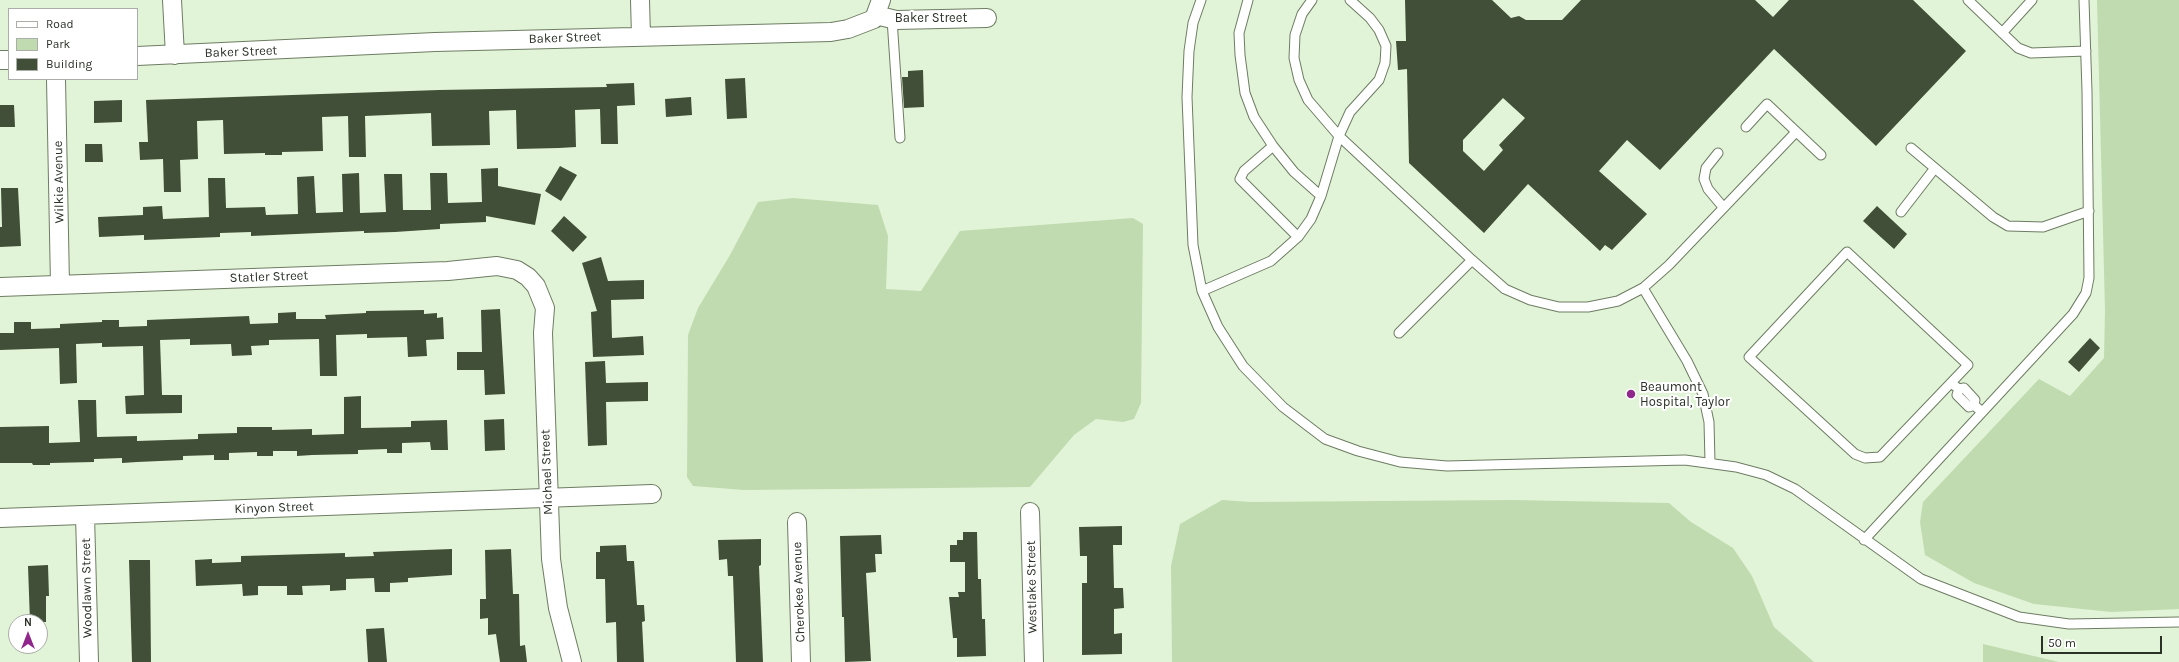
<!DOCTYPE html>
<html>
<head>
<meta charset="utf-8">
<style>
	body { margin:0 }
	#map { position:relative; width:2179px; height:662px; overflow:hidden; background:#e2f4d7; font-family:Karla,sans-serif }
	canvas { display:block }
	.legend { position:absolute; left:8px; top:8px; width:130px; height:72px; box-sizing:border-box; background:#fff; border:1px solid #aaada8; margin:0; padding:5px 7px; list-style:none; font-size:12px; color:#2a3126 }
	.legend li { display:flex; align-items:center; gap:8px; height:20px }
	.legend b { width:20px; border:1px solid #aaada8 }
	.north { position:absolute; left:8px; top:614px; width:40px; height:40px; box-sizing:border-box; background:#fff; border:1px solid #aaada8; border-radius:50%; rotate:0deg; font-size:11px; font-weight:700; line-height:16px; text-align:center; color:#2a3126 }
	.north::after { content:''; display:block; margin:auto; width:14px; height:18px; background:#90278c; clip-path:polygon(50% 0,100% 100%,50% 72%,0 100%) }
	.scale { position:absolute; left:2041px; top:636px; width:121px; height:18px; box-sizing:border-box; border:2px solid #2a3126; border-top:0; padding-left:5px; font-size:12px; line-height:14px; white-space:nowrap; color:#2a3126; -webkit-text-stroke:3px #fff; paint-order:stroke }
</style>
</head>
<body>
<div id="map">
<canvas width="2179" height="662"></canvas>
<ul class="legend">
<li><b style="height:5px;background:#fff"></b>Road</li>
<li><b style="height:11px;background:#c1dbb0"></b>Park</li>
<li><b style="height:11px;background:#414f38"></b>Building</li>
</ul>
<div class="north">N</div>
<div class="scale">50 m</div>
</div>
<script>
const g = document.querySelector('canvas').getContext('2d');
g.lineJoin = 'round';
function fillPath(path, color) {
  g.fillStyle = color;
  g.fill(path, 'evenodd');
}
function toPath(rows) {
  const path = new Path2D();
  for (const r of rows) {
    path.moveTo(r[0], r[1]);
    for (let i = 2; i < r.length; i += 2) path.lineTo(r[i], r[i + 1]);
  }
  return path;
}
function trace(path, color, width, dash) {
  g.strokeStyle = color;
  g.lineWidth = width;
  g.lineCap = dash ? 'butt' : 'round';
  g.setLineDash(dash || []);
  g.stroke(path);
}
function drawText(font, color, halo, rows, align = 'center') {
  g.font = font + ' Karla,sans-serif';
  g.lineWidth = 4;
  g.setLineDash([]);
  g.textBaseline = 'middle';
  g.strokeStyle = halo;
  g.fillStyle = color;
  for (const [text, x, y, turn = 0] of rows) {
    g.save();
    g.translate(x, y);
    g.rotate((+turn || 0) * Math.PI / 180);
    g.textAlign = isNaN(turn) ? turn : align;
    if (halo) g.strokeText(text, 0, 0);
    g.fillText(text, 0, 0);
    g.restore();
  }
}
fillPath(toPath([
	[2097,0,2179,0,2179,609,2111,612,2034,604,1974,583,1925,555,1920,522,1923,502,2039,379,2070,396,2104,358,2105,310],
	[793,198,878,205,888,236,886,289,921,291,960,231,1133,218,1143,224,1141,403,1134,419,1123,422,1096,419,1074,435,1030,487,744,490,693,486,687,477,688,335,698,308,730,255,758,202],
	[1222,500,1251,502,1513,500,1669,503,1691,522,1733,548,1752,576,1774,627,1814,662,1172,662,1171,566,1180,524],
	[1983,644,2059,662,1983,662]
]), '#c1dbb0');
fillPath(toPath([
	[1405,0,1492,0,1511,18,1519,16,1526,20,1562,20,1581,0,1755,0,1773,17,1789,0,1913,0,1966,51,1876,146,1774,49,1660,170,1627,140,1599,171,1647,214,1612,250,1605,245,1600,251,1528,184,1484,233,1409,163,1407,69,1398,70,1396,41,1406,41],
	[1503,98,1525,118,1499,145,1503,150,1484,171,1463,151,1463,140],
	[923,70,924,107,904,108,902,77,908,77,908,71],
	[745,78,747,118,727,119,725,79],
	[634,83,635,105,617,106,618,144,601,144,600,109,575,110,576,147,559,148,517,149,516,110,489,111,490,145,432,146,431,113,365,116,366,157,349,157,348,116,322,117,323,151,282,152,282,155,265,155,265,153,224,154,223,120,197,121,198,159,180,160,181,192,164,192,163,159,140,160,139,142,148,142,146,100,439,90,607,87,606,84],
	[691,97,692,115,666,117,665,99],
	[122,100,122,122,94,123,94,101],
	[0,105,14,105,15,127,0,127],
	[85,144,102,144,103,162,85,162],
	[560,166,577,175,561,201,545,191],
	[498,168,498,186,541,194,535,225,486,216,486,222,440,224,440,229,395,232,364,233,364,231,251,236,251,232,220,233,220,237,144,240,144,235,99,237,98,217,143,215,143,207,162,206,163,219,209,217,208,178,225,178,226,208,265,207,266,215,298,214,297,177,314,176,316,213,343,212,342,174,359,173,360,213,386,212,384,174,402,174,403,210,431,210,430,173,447,173,448,203,482,202,481,169],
	[1,188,18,188,21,246,0,247,0,227,2,227],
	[1877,206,1907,234,1894,249,1863,221],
	[564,216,587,237,573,252,551,231],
	[601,257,608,281,644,280,644,299,611,300,612,338,643,336,644,355,593,357,591,312,597,311,582,263],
	[500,309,505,394,485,395,484,370,457,370,457,352,482,352,481,310],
	[424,310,424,314,437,313,437,318,443,317,444,339,426,340,427,356,408,357,407,337,367,338,367,334,336,335,337,376,320,376,319,339,269,340,269,345,251,346,252,355,232,356,231,344,190,345,190,339,160,340,162,395,182,395,182,413,126,414,125,396,144,395,143,346,102,347,102,343,76,344,77,383,60,384,59,348,0,350,0,333,14,333,14,322,31,322,31,329,60,328,60,324,102,322,102,320,119,320,119,327,147,326,147,320,249,316,250,324,278,323,278,313,296,312,296,319,326,319,325,315,366,313,366,311],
	[2090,338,2100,348,2079,372,2068,362],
	[605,361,606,383,648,382,648,401,606,402,607,445,588,446,585,362],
	[361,396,361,428,411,427,411,421,447,420,448,450,431,450,430,442,402,443,402,453,387,453,387,449,358,450,358,454,312,455,297,456,297,451,273,451,273,456,257,456,257,452,229,453,229,460,214,460,214,455,183,456,183,460,137,462,122,463,122,458,94,459,94,462,50,463,50,465,33,465,32,463,0,463,0,427,49,426,49,443,80,442,78,400,96,400,97,437,137,436,137,441,198,439,198,434,237,433,237,427,272,427,272,430,312,429,312,435,344,434,344,397],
	[504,419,505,450,485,451,484,420],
	[1122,526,1122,545,1113,545,1114,588,1123,588,1124,608,1114,609,1114,634,1122,633,1122,654,1082,655,1082,583,1087,583,1087,556,1080,556,1079,527],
	[963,532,977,532,978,579,981,579,982,619,985,619,986,656,957,657,957,638,953,638,949,597,959,597,958,592,965,592,965,562,950,562,950,545,957,545,957,540,963,540],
	[881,535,882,554,875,554,876,572,866,573,871,661,845,662,844,617,842,617,840,536],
	[761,539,761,565,759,566,763,662,736,662,733,576,728,576,727,559,719,560,718,540],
	[626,545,627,561,634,561,637,605,644,605,645,621,642,622,644,662,617,662,616,622,606,623,605,579,596,579,596,552,600,552,600,546],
	[452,549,452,575,408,578,408,582,390,583,390,592,375,592,374,578,346,579,346,590,330,591,330,585,302,586,303,595,287,595,287,586,258,586,258,595,243,596,242,584,196,586,195,560,212,559,212,563,241,562,241,556,345,553,345,557,374,556,373,552],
	[511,549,513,594,519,594,520,646,525,645,527,662,500,662,496,634,488,635,488,618,480,619,480,599,486,599,485,550],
	[129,560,150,560,151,662,132,662],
	[48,565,49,596,46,596,46,622,30,622,28,566],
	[384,628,387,662,368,662,366,629]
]), '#414f38');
const lane = toPath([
	[1201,0,1193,23,1189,51,1187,97,1193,245,1202,291,1218,327,1243,366,1283,407,1325,439,1358,451,1400,462,1447,466,1685,460,1736,467,1766,475,1795,489,1921,579,2019,617,2069,624,2179,622],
	[1248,0,1239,33,1240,55,1245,93,1254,117,1273,146,1294,172,1321,196],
	[1312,0,1302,14,1295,35,1294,58,1299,80,1308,100,1339,136,1472,260,1505,289,1530,300,1559,307,1588,307,1618,301,1643,288,1669,265,1796,132],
	[1968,0,2018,48,2031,53,2086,51],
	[892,19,900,138],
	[2002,33,2032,0],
	[1746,127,1767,104,1821,155],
	[1273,146,1244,171,1240,179,1298,237],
	[1911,148,1993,217,2008,226,2043,227,2089,211],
	[1718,153,1706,168,1704,179,1708,189,1723,207],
	[1901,212,1935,168],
	[1847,252,1968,365,1880,457,1865,458,1855,454,1749,357,1847,252],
	[1643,288,1687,361,1703,394,1709,422,1710,462],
	[1202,291,1271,261,1298,237,1311,219,1321,196,1339,136,1350,112,1379,80,1385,63,1386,46,1379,30,1370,18,1350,0],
	[1399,333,1472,260],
	[1951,383,1959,389,1964,388,1975,400,1974,405,1982,412],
	[1959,389,1957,395,1969,407,1974,405],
	[1864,540,2073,314,2086,293,2089,278,2087,91,2084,0]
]);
const street = toPath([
	[172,0,175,55],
	[640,0,641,36],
	[876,15,896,20,987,18],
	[137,56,435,42,831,32,848,29,874,19,881,0],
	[0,60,9,60],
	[56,79,60,285],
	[0,287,448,271,497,266,517,270,528,277,536,286,545,308,543,333,551,559,558,608,572,662],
	[1030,512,1034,662],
	[85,515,89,662],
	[0,518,652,494],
	[797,522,801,662]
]);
trace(lane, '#6d7c63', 11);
trace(street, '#6d7c63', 20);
trace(lane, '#fff', 9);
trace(street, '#fff', 18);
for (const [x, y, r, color] of [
	[1631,394,5,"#90278c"]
]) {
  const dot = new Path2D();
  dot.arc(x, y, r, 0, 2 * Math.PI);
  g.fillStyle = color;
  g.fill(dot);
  trace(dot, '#fff', 1.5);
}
drawText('13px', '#2a3126', '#fff', [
	["Baker Street",931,18],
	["Baker Street",565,38,-2],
	["Baker Street",241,52,-2],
	["Wilkie Avenue",59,182,-91],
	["Statler Street",269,277,-2],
	["Michael Street",547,472,-92],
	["Kinyon Street",274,508,-2],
	["Westlake Street",1032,587,-91],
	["Woodlawn Street",87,588,-91],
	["Cherokee Avenue",799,592,-92]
]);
drawText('13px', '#2a3126', '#fff', [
	["Beaumont",1640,387],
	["Hospital, Taylor",1640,402]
], 'left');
</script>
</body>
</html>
